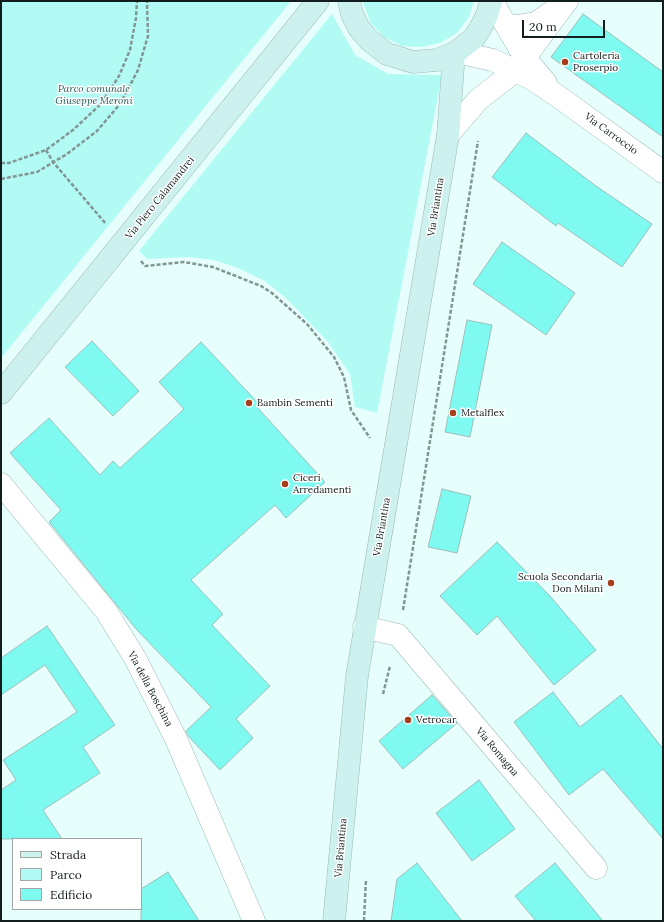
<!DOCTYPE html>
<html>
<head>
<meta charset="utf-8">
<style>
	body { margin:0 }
	#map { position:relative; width:664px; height:922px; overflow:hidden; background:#e6fffc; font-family:Lora,serif }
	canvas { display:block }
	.frame { position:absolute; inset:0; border:2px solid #121e1d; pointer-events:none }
	.legend { position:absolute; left:12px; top:838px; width:130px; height:72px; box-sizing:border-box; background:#fff; border:1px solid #a0a5a5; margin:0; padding:5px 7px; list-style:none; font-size:12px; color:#121e1d }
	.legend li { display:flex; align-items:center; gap:8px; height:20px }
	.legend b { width:20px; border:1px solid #a0a5a5 }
	.scale { position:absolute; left:522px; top:20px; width:83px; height:18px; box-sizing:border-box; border:2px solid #121e1d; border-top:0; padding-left:5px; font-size:12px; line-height:14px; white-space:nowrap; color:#121e1d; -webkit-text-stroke:3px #fff; paint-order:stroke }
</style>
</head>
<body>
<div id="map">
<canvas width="664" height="922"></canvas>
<div class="frame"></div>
<ul class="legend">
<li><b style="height:5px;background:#cdf1ee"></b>Strada</li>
<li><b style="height:11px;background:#b2fbf4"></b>Parco</li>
<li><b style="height:11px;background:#7efaf0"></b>Edificio</li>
</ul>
<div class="scale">20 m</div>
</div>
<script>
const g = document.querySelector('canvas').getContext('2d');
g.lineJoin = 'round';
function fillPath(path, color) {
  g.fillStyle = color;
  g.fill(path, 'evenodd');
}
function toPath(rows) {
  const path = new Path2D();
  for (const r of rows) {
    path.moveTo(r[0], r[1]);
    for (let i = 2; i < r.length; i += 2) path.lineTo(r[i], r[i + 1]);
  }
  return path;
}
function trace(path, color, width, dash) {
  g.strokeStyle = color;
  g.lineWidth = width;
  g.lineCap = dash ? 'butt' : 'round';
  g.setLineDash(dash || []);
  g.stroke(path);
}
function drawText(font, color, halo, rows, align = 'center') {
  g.font = font + ' Lora,serif';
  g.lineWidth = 3;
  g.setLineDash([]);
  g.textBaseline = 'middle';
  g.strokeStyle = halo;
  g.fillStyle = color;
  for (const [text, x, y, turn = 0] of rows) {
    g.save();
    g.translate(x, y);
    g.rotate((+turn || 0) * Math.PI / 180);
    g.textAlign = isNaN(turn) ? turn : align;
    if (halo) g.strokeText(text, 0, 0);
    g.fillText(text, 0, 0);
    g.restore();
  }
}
fillPath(toPath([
	[1,1,291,1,1,358],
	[362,1,474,1,469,17,457,33,440,43,421,47,402,46,384,37,371,23],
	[332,14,355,55,388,74,442,75,377,413,355,407,350,374,328,342,286,298,265,281,238,268,214,260,188,257,147,259,139,251]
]), '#b2fbf4');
const building = toPath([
	[583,14,663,72,663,137,551,57,583,14],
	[526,133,596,186,652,224,622,267,558,223,556,226,492,177,526,133],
	[502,242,575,293,546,335,473,284,502,242],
	[467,320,492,325,470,437,445,432,467,320],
	[92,341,139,391,113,416,65,367,92,341],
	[201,342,259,404,256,406,325,482,286,518,275,505,191,580,223,614,212,625,270,686,236,719,253,738,220,770,189,737,186,731,211,707,137,630,49,522,61,510,10,453,49,418,100,475,113,461,120,468,184,409,159,382,201,342],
	[442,489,471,496,457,553,428,547,442,489],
	[497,542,550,596,596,650,554,685,497,616,477,635,440,596,497,542],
	[47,626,115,725,83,747,100,773,43,810,62,839,1,839,1,790,16,780,3,760,77,712,45,665,1,695,1,658,47,626],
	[553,692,580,727,621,695,663,749,663,839,603,769,569,795,514,722,553,692],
	[432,695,457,723,403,769,379,741,432,695],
	[479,780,515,829,472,861,436,813,479,780],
	[417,863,462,921,391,921,397,879,417,863],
	[555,863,603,921,536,921,515,896,555,863],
	[168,872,199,921,141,921,141,889,168,872]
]);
fillPath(building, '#7efaf0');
trace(building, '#a0beba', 1);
const minor = toPath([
	[506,25,517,26,536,23,556,9],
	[515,71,567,1],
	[1,484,106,611,135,658,176,739,254,921],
	[364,627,398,635,596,868]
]);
const tertiary = toPath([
	[492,1,525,58,546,83],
	[456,52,493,60,532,79,559,97,663,172],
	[448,135,478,100,515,71]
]);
const secondary = toPath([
	[349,1,352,14,359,28,369,40,387,54,413,62,437,60,456,52,474,38,481,27,487,15,491,1],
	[1,393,318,1],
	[334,921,357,676,448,135,454,53]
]);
trace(minor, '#9cb9b6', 23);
trace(tertiary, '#9cb9b6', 23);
trace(secondary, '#9cb9b6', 23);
trace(toPath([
	[46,150,53,162,106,224],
	[1,163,9,163,46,150,73,130,101,104,119,76,130,50,136,18,137,1],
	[1,179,37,172,67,154,97,131,120,104,138,70,148,36,147,1],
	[141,261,145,266,184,262,213,267,261,286,272,293,307,324,334,357,344,377,351,410,370,438],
	[403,610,478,141],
	[383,694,390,666],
	[364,921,366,879]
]), '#839694', 2.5, [4, 2]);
trace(minor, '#fff', 22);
trace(tertiary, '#fff', 22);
trace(secondary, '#cdf1ee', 22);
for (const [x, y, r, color] of [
	[565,62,4,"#a53e1a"],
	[249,403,4,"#a53e1a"],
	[453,413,4,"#a53e1a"],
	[285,484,4,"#a53e1a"],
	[611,583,4,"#a53e1a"],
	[408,720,4,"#a53e1a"]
]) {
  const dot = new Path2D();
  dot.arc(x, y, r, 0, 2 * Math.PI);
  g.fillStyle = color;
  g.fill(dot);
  trace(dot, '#fff', 1.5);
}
drawText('10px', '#121e1d', '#fff', [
	["Cartoleria",573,56],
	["Proserpio",573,68],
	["Bambin Sementi",257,403],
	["Metalflex",461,413],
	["Ciceri",293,478],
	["Arredamenti",293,490],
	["Scuola Secondaria",603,577,"right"],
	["Don Milani",603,589,"right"],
	["Vetrocar",416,720]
], 'left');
drawText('italic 10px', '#255a56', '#fff', [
	["Parco comunale",94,89],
	["Giuseppe Meroni",94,101]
]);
drawText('10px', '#121e1d', '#fff', [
	["Via Carroccio",611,134,36],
	["Via Piero Calamandrei",160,198,-51],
	["Via Briantina",436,207,-81],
	["Via Briantina",382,527,-80],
	["Via della Boschina",150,689,62],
	["Via Romagna",497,752,50],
	["Via Briantina",341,848,-85]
]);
</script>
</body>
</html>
